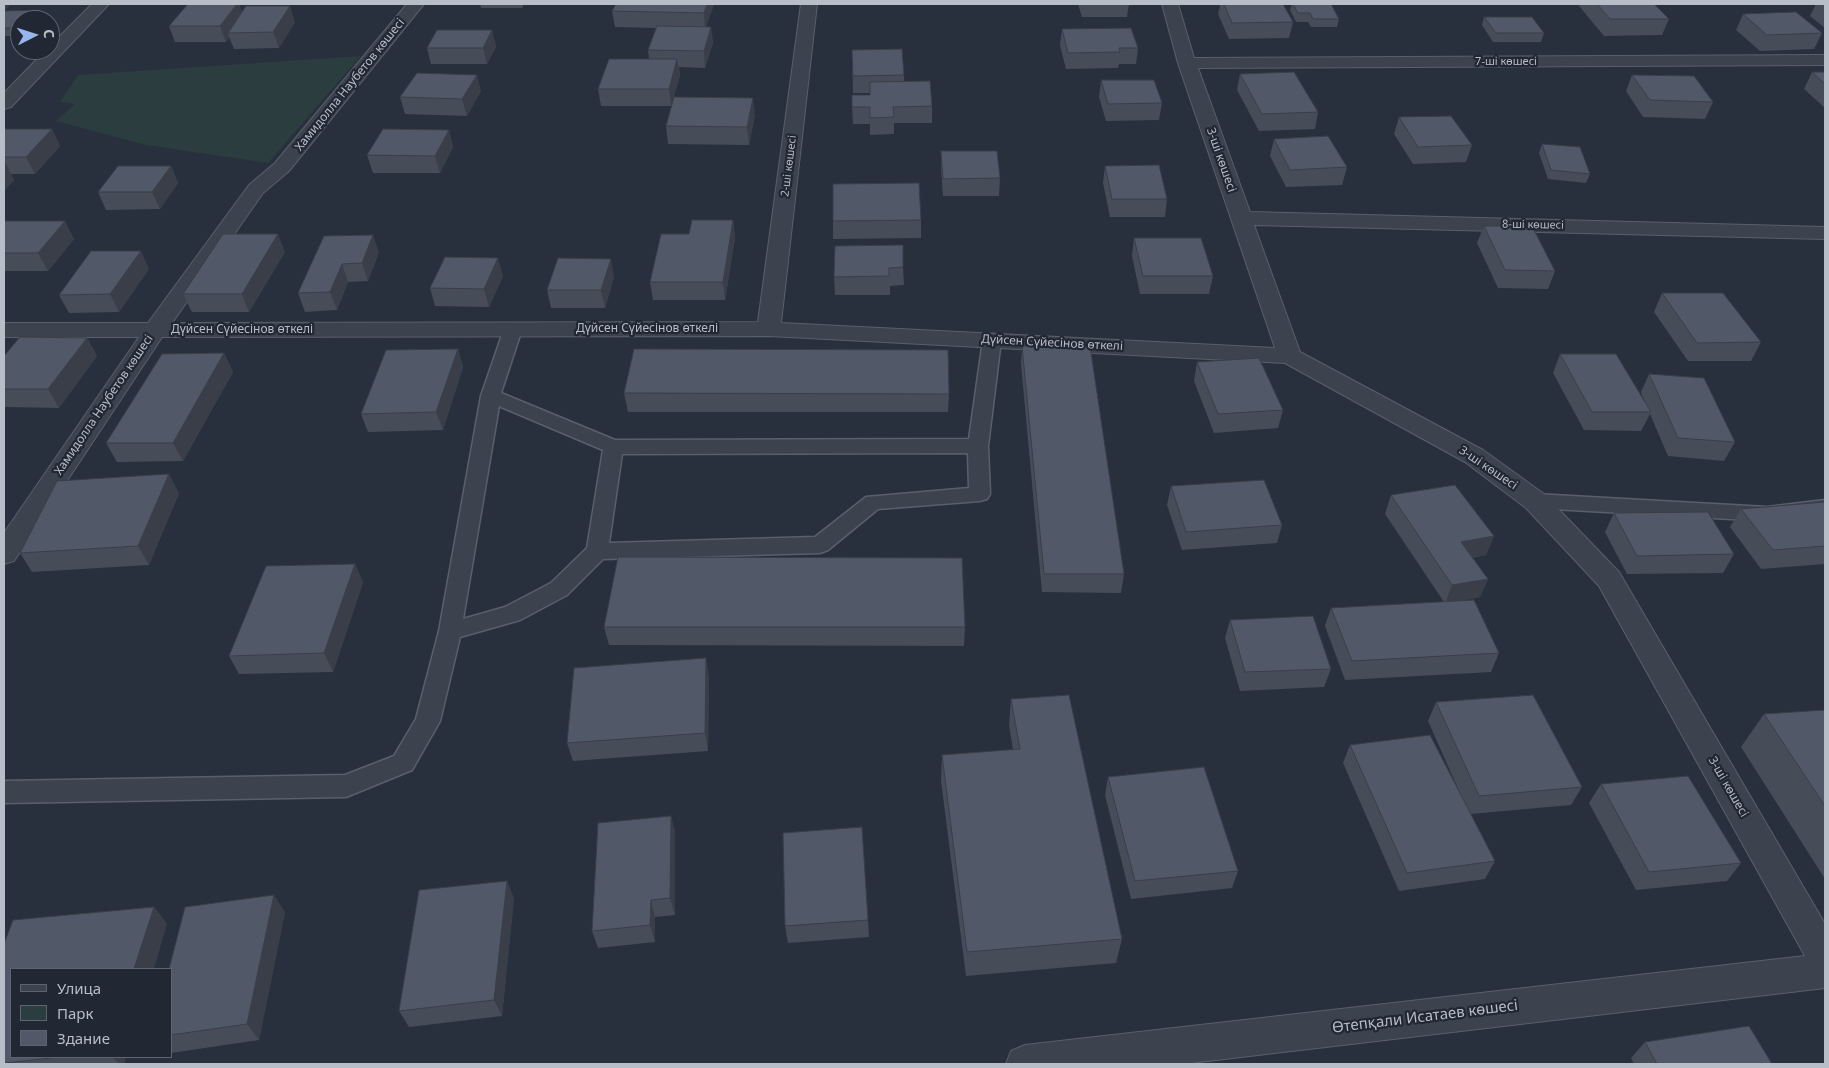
<!DOCTYPE html>
<html>
<head>
<meta charset="utf-8">
<style>
	body { margin:0 }
	#map { position:relative; width:1829px; height:1068px; overflow:hidden; background:#28303d; font-family:"Noto Sans",sans-serif }
	canvas { display:block }
	.frame { position:absolute; inset:0; border:5px solid #b8bec8; pointer-events:none }
	.legend { position:absolute; left:10px; top:968px; width:162px; height:90px; box-sizing:border-box; background:#212733; border:1px solid #5d636f; margin:0; padding:6px 9px; list-style:none; font-size:15px; color:#b8bec8 }
	.legend li { display:flex; align-items:center; gap:10px; height:25px }
	.legend b { width:25px; border:1px solid #5d636f }
	.north { position:absolute; left:10px; top:10px; width:50px; height:50px; box-sizing:border-box; background:#212733; border:1px solid #5d636f; border-radius:50%; rotate:85deg; font-size:14px; font-weight:700; line-height:20px; text-align:center; color:#b8bec8 }
	.north::after { content:''; display:block; margin:auto; width:18px; height:22px; background:#98b5ed; clip-path:polygon(50% 0,100% 100%,50% 72%,0 100%) }
</style>
</head>
<body>
<div id="map">
<canvas width="1829" height="1068"></canvas>
<div class="frame"></div>
<ul class="legend">
<li><b style="height:6px;background:#3c424e"></b>Улица</li>
<li><b style="height:14px;background:#2b3d3f"></b>Парк</li>
<li><b style="height:14px;background:#515968"></b>Здание</li>
</ul>
<div class="north">С</div>
</div>
<script>
const g = document.querySelector('canvas').getContext('2d');
g.lineJoin = 'round';
function fillPath(path, color) {
  g.fillStyle = color;
  g.fill(path, 'evenodd');
}
function toPath(rows) {
  const path = new Path2D();
  for (const r of rows) {
    path.moveTo(r[0], r[1]);
    for (let i = 2; i < r.length; i += 2) path.lineTo(r[i], r[i + 1]);
  }
  return path;
}
function trace(path, color, width, dash) {
  g.strokeStyle = color;
  g.lineWidth = width;
  g.lineCap = dash ? 'butt' : 'round';
  g.setLineDash(dash || []);
  g.stroke(path);
}
function drawText(font, color, halo, rows, align = 'center') {
  g.font = font + ' "Noto Sans",sans-serif';
  g.lineWidth = 4.5;
  g.setLineDash([]);
  g.textBaseline = 'middle';
  g.strokeStyle = halo;
  g.fillStyle = color;
  for (const [text, x, y, turn = 0] of rows) {
    g.save();
    g.translate(x, y);
    g.rotate((+turn || 0) * Math.PI / 180);
    g.textAlign = isNaN(turn) ? turn : align;
    if (halo) g.strokeText(text, 0, 0);
    g.fillText(text, 0, 0);
    g.restore();
  }
}
fillPath(toPath([
	[361,56,268,163,146,145,56,121,75,104,60,102,78,75]
]), '#2b3d3f');
const service = toPath([
	[513,324,519,325,522,329,501,393,615,440,969,439,983,340,986,336,992,334,998,336,1001,340,988,446,990,494,987,499,980,501,878,509,828,550,820,553,603,559,567,595,520,620,460,637,440,721,412,770,346,797,4,803,4,781,345,775,394,756,416,719,439,631,481,396,504,329,507,325,513,324],
	[499,406,603,450,587,548,551,583,505,607,463,619,499,406],
	[968,453,969,488,866,497,815,537,609,543,622,454,968,453],
	[1535,494,1767,507,1825,500,1825,514,1767,521,1535,508,1528,506,1525,501,1528,496,1535,494]
]);
const minor = toPath([
	[92,4,109,4,11,107,4,109,4,93,46,50,50,50,50,46,92,4],
	[407,4,424,4,289,171,263,193,172,323,758,322,801,4,817,4,781,323,1275,348,1178,63,1162,4,1178,4,1194,58,1825,55,1825,65,1198,68,1250,212,1825,227,1825,239,1254,225,1300,352,1483,450,1544,494,1619,572,1825,924,1825,988,1182,1064,1006,1064,1011,1051,1025,1045,1805,956,1599,586,1526,508,1465,462,1285,363,769,336,162,337,14,561,4,564,4,533,139,337,4,337,4,323,148,323,249,185,275,163,407,4]
]);
trace(service, '#5a606b', 3);
trace(minor, '#5a606b', 2);
fillPath(service, '#3c424e');
fillPath(minor, '#3c424e');
fillPath(toPath([
	[4,4,5,11,40,10,44,19,42,20,20,20,20,36,4,36],
	[239,4,242,12,295,22,279,48,234,49,229,37,226,42,175,42,169,26],
	[480,4,524,4,522,8,481,8],
	[714,4,706,27,711,27,713,43,705,68,679,67,680,76,671,106,601,106,598,89,649,59,648,50,656,28,615,27,612,11],
	[1078,4,1129,4,1127,17,1082,17],
	[1218,4,1283,4,1293,22,1289,38,1229,39,1218,14,1220,6],
	[1292,4,1331,4,1339,19,1337,27,1311,27,1308,22,1296,22,1290,10],
	[1580,4,1654,4,1669,19,1662,35,1604,36,1579,6],
	[1816,4,1825,4,1825,28,1810,16],
	[1743,14,1822,33,1814,49,1760,51,1736,30],
	[1484,17,1544,33,1541,42,1493,42,1482,25],
	[1062,29,1138,48,1136,64,1119,64,1118,68,1066,69,1060,45],
	[492,30,496,47,487,64,431,64,427,48],
	[852,50,904,75,904,82,932,106,932,123,894,123,894,134,870,135,870,124,853,124,852,107,870,95,870,93,853,93],
	[1812,72,1825,72,1825,108,1804,89],
	[1240,74,1318,112,1315,129,1259,131,1237,90],
	[1632,75,1713,102,1705,119,1643,117,1626,91],
	[1101,80,1162,103,1159,120,1106,121,1099,97],
	[481,91,467,116,405,114,400,97],
	[755,115,749,145,668,144,666,126],
	[1399,117,1472,145,1466,162,1413,164,1394,134],
	[4,129,52,129,60,146,35,174,11,174,14,180,4,191],
	[449,130,453,147,440,173,373,173,367,155],
	[1274,139,1347,167,1342,185,1286,187,1270,156],
	[1542,144,1590,174,1586,183,1548,179,1539,153],
	[941,151,1000,178,999,196,943,196,941,168],
	[171,166,178,183,160,209,106,210,98,192],
	[1105,166,1167,199,1165,217,1110,217,1103,183],
	[733,220,735,238,725,300,653,300,650,282,689,234],
	[921,220,921,238,833,239,833,221],
	[4,221,74,239,48,271,4,271],
	[1484,226,1555,271,1548,289,1498,288,1477,243],
	[324,236,379,252,368,281,348,282,337,310,305,312,298,293],
	[1134,238,1213,276,1209,294,1140,294,1132,256],
	[835,246,903,267,904,285,890,286,890,295,835,295,834,277],
	[285,252,249,312,192,312,183,294],
	[149,269,119,312,69,313,59,295],
	[503,276,489,307,435,306,430,288],
	[614,277,605,308,551,308,547,290],
	[1662,293,1761,342,1751,361,1688,361,1654,312],
	[87,338,97,356,59,408,4,407,4,356],
	[1022,346,1124,574,1121,593,1042,592,1021,364],
	[458,349,463,367,443,430,368,432,361,414],
	[224,353,233,372,183,461,117,462,106,443],
	[1560,354,1645,403,1641,392,1649,374,1735,442,1724,461,1668,456,1650,414,1641,431,1584,430,1553,373],
	[1197,362,1283,410,1278,428,1214,433,1194,381],
	[624,393,949,394,948,412,628,412],
	[1171,486,1282,525,1277,543,1182,550,1167,505],
	[179,493,149,565,32,572,20,553],
	[1391,495,1494,536,1486,555,1472,558,1488,579,1480,597,1458,601,1499,653,1491,672,1345,680,1325,626,1331,608,1444,602,1385,514],
	[1825,502,1825,564,1761,569,1730,527,1741,509],
	[1614,513,1734,554,1723,573,1627,574,1605,532],
	[355,564,363,582,333,672,239,674,229,656],
	[1230,620,1331,669,1324,687,1240,691,1225,638],
	[604,627,965,627,964,646,609,645],
	[709,676,708,751,573,761,567,743],
	[1011,699,1122,939,1116,963,966,976,941,781,942,755,1013,750,1009,725],
	[1436,702,1582,787,1571,805,1470,814,1495,861,1485,879,1399,891,1343,763,1350,745,1463,800,1428,721],
	[1825,710,1825,879,1741,747,1764,714],
	[1108,777,1238,871,1232,888,1131,899,1105,795],
	[1601,784,1741,863,1727,881,1636,890,1589,803],
	[671,816,675,833,675,915,655,917,655,942,598,948,592,931],
	[514,898,502,1016,409,1027,399,1011],
	[154,907,167,924,11,1057,126,1057,124,1064,4,1064,4,944],
	[285,912,259,1040,171,1053,171,969],
	[868,920,869,937,788,943,785,926],
	[1645,1042,1772,1064,1634,1064,1631,1058]
]), '#464d59');
fillPath(toPath([
	[4,4,11,4,4,12],
	[237,4,239,4,244,18,228,33,229,37,226,42,220,26],
	[707,4,714,4,705,29,704,13],
	[290,6,295,22,279,48,273,32],
	[40,10,44,19,42,20,30,20],
	[711,27,713,43,705,68,704,51],
	[492,30,496,47,487,64,483,48],
	[677,59,680,76,671,106,669,89],
	[477,75,481,91,467,116,462,99],
	[753,98,755,115,749,145,747,127],
	[52,129,60,146,35,174,26,157],
	[449,130,453,147,440,173,435,156],
	[5,162,14,180,4,191,4,164],
	[171,166,178,183,160,209,152,192],
	[733,220,735,238,725,300,723,282],
	[65,221,74,239,48,271,38,253],
	[278,234,285,252,249,312,242,294],
	[373,235,379,252,368,281,362,263],
	[141,251,149,269,119,312,110,294],
	[498,258,503,276,489,307,484,289],
	[611,259,614,277,605,308,601,290],
	[342,264,348,282,337,310,330,292],
	[87,338,97,356,59,408,48,389],
	[458,349,463,367,443,430,436,412],
	[224,353,233,372,183,461,173,443],
	[169,474,179,493,149,565,138,546],
	[1494,536,1486,555,1454,561,1461,542],
	[355,564,363,582,333,672,324,653],
	[1488,579,1480,597,1445,604,1452,585],
	[706,658,709,676,708,751,705,733],
	[671,816,675,833,675,915,670,898],
	[507,881,514,898,502,1016,494,1000],
	[274,895,285,912,259,1040,247,1024],
	[651,900,655,917,655,942,650,925],
	[154,907,167,924,154,969,134,969],
	[112,1057,126,1057,124,1064,119,1064]
]), '#393e49');
const building = toPath([
	[188,4,237,4,220,26,169,26,188,4],
	[616,4,707,4,704,13,612,11,616,4],
	[1224,4,1283,4,1293,22,1232,23,1224,4],
	[1293,4,1331,4,1339,19,1313,19,1310,13,1298,13,1293,4],
	[1597,4,1654,4,1669,19,1610,19,1597,4],
	[246,6,290,6,273,32,228,33,246,6],
	[40,10,30,20,20,20,20,28,4,28,4,11,40,10],
	[1796,12,1822,33,1767,35,1743,14,1796,12],
	[1484,17,1532,17,1544,33,1496,33,1484,17],
	[657,26,711,27,704,51,648,50,657,26],
	[1131,28,1138,48,1119,48,1120,52,1068,53,1062,29,1131,28],
	[437,30,492,30,483,48,427,48,437,30],
	[902,49,904,75,853,76,852,50,902,49],
	[609,59,677,59,669,89,598,89,609,59],
	[1294,72,1318,112,1262,114,1240,74,1294,72],
	[1812,72,1825,72,1825,84,1812,72],
	[417,73,477,75,462,99,400,97,417,73],
	[1632,75,1694,76,1713,102,1650,100,1632,75],
	[1101,80,1154,80,1162,103,1108,104,1101,80],
	[930,81,932,106,893,107,894,117,870,118,870,107,852,107,852,95,870,95,870,82,930,81],
	[674,97,753,98,747,127,666,126,674,97],
	[1451,116,1472,145,1418,147,1399,117,1451,116],
	[4,129,52,129,26,157,4,157,4,129],
	[383,129,449,130,435,156,367,155,383,129],
	[1328,136,1347,167,1290,170,1274,139,1328,136],
	[1542,144,1580,147,1590,174,1551,170,1542,144],
	[941,151,997,151,1000,178,943,179,941,151],
	[1159,165,1167,199,1112,199,1105,166,1159,165],
	[118,166,171,166,152,192,98,192,118,166],
	[919,183,921,220,833,221,833,184,919,183],
	[692,220,733,220,723,282,650,282,661,234,689,234,692,220],
	[4,221,65,221,38,253,4,253,4,221],
	[1484,226,1532,226,1555,271,1505,270,1484,226],
	[223,234,278,234,242,294,183,294,223,234],
	[373,235,362,263,342,264,330,292,298,293,324,236,373,235],
	[1134,238,1201,238,1213,276,1143,276,1134,238],
	[903,245,903,267,889,268,889,276,834,277,835,246,903,245],
	[91,251,141,251,110,294,59,295,91,251],
	[445,257,498,258,484,289,430,288,445,257],
	[558,258,611,259,601,290,547,290,558,258],
	[1662,293,1723,293,1761,342,1697,343,1662,293],
	[20,337,87,338,48,389,4,389,4,356,20,337],
	[1022,346,1090,346,1124,574,1044,574,1022,346],
	[458,349,436,412,361,414,386,350,458,349],
	[634,349,948,350,949,394,624,393,634,349],
	[224,353,173,443,106,443,162,354,224,353],
	[1560,354,1616,354,1651,412,1592,412,1560,354],
	[1259,358,1283,410,1218,414,1197,362,1259,358],
	[1649,374,1704,378,1735,442,1678,438,1649,374],
	[169,474,138,546,20,553,57,481,169,474],
	[1264,480,1282,525,1186,532,1171,486,1264,480],
	[1455,485,1494,536,1461,542,1488,579,1452,585,1391,495,1455,485],
	[1825,502,1825,546,1773,550,1741,509,1825,502],
	[1708,512,1734,554,1637,556,1614,513,1708,512],
	[618,557,962,558,965,627,604,627,618,557],
	[355,564,324,653,229,656,266,566,355,564],
	[1474,600,1499,653,1352,661,1331,608,1474,600],
	[1313,616,1331,669,1245,672,1230,620,1313,616],
	[706,658,705,733,567,743,574,668,706,658],
	[1069,695,1122,939,967,952,942,755,1020,749,1011,699,1069,695],
	[1533,695,1582,787,1479,796,1436,702,1533,695],
	[1825,710,1825,806,1764,714,1825,710],
	[1430,735,1495,861,1407,873,1350,745,1430,735],
	[1204,767,1238,871,1135,881,1108,777,1204,767],
	[1688,776,1741,863,1649,872,1601,784,1688,776],
	[671,816,670,898,651,900,650,925,592,931,598,823,671,816],
	[862,827,868,920,785,926,783,833,862,827],
	[507,881,494,1000,399,1011,419,890,507,881],
	[274,895,247,1024,171,1035,171,969,169,969,185,907,274,895],
	[154,907,134,969,11,969,11,1057,61,1057,4,1063,4,944,13,920,154,907],
	[1749,1026,1772,1064,1657,1064,1645,1042,1749,1026]
]);
fillPath(building, '#515968');
trace(building, '#393e49', 1);
drawText('11px', '#b8bec8', '#212733', [
	["7-ші көшесі",1506,62],
	["2-ші көшесі",789,166,-83],
	["8-ші көшесі",1533,225,1]
]);
drawText('12px', '#b8bec8', '#212733', [
	["Хамидолла Наубетов көшесі",350,85,-51],
	["3-ші көшесі",1221,160,71],
	["Дүйсен Сүйесінов өткелі",647,329],
	["Дүйсен Сүйесінов өткелі",242,330],
	["Дүйсен Сүйесінов өткелі",1052,343,3],
	["Хамидолла Наубетов көшесі",104,405,-56],
	["3-ші көшесі",1488,468,34],
	["3-ші көшесі",1728,787,60]
]);
drawText('15px', '#b8bec8', '#212733', [
	["Өтепқали Исатаев көшесі",1425,1017,-7]
]);
</script>
</body>
</html>
